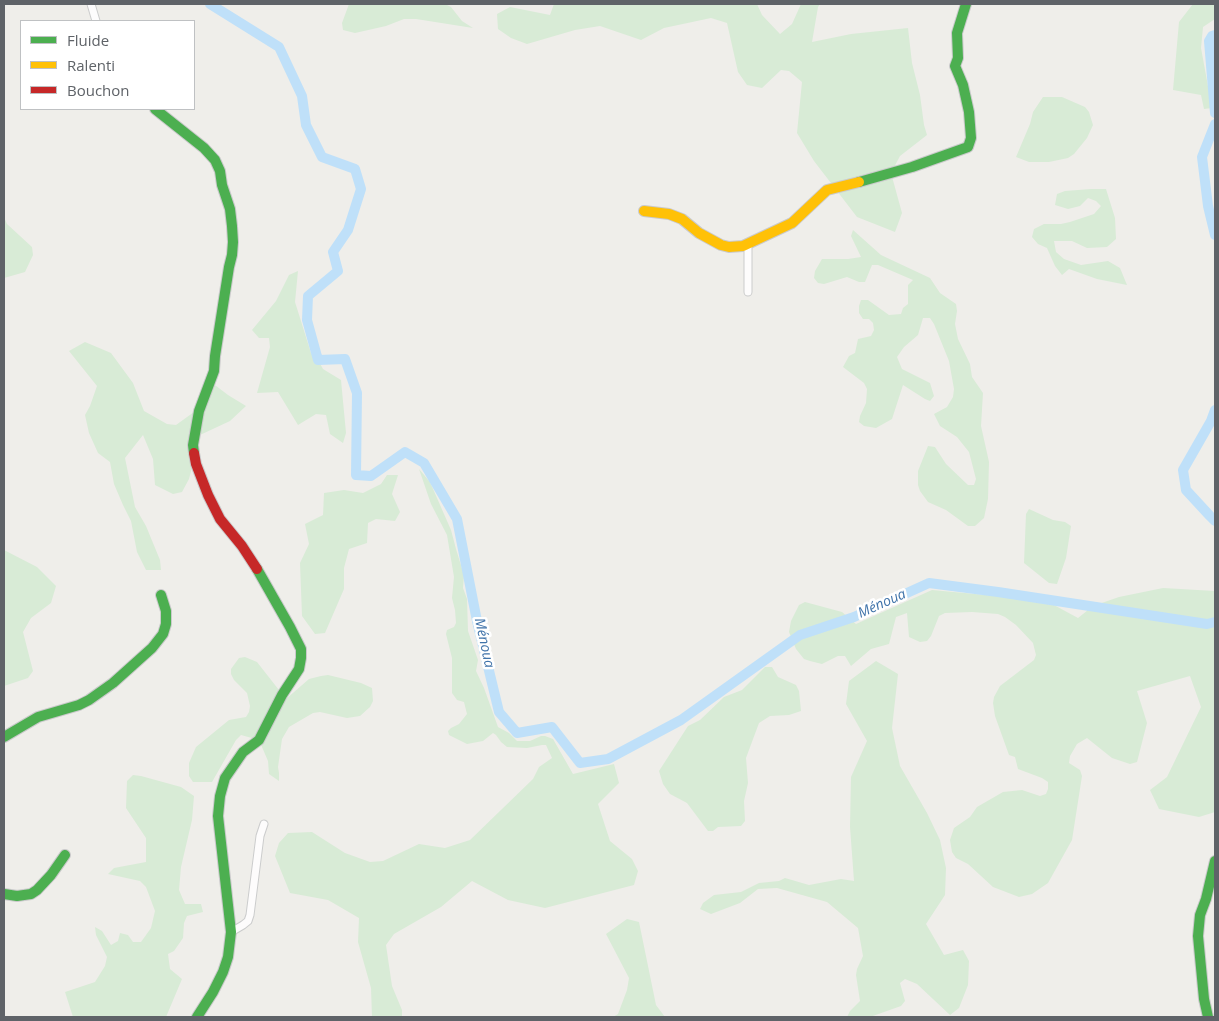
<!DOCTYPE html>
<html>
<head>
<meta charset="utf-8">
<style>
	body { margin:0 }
	#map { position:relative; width:1219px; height:1021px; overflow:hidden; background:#efeeea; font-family:"Open Sans",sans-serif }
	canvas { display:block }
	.frame { position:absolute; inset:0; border:5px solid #5f6368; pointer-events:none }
	.legend { position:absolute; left:20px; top:20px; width:175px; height:90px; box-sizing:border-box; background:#fff; border:1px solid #bfc1c3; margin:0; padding:6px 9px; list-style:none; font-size:15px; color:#5f6368 }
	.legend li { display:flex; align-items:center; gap:10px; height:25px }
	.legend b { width:25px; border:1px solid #bfc1c3 }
</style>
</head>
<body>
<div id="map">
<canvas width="1219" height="1021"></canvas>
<div class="frame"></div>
<ul class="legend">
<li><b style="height:6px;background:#4caf50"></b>Fluide</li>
<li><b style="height:6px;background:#ffc107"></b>Ralenti</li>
<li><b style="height:6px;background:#c62828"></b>Bouchon</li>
</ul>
</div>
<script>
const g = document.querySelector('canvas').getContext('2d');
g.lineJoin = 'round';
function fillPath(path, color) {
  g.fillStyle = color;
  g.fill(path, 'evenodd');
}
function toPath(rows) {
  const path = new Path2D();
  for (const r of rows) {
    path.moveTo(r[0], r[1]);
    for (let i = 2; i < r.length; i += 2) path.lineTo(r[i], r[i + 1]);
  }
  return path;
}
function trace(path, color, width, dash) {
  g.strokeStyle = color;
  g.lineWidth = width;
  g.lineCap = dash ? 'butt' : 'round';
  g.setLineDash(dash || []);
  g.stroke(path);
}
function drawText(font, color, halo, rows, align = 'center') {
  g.font = font + ' "Open Sans",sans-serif';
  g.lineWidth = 5;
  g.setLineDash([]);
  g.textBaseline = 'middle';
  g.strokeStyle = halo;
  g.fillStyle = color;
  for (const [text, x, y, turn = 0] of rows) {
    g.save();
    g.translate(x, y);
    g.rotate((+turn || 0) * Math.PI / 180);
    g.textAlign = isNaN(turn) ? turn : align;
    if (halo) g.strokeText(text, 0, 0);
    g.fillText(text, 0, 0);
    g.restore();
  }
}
fillPath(toPath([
	[349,4,445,4,451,7,462,21,473,28,416,19,404,19,386,26,355,33,343,30,342,23],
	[554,4,757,4,762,15,780,34,792,24,801,4,820,4,818,7,812,42,851,34,908,28,912,63,920,95,924,125,927,135,900,156,891,173,902,213,895,232,857,217,814,161,797,133,802,82,789,71,781,70,762,88,747,85,738,72,727,23,711,18,664,28,641,40,600,26,575,30,527,44,511,38,498,29,497,14,510,7,550,15],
	[1193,4,1215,4,1215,19,1203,27,1201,48,1212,108,1204,109,1201,95,1173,90,1179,22],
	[1043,97,1062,97,1085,107,1089,112,1093,125,1087,138,1074,154,1068,158,1049,162,1029,162,1016,157,1030,124,1033,112],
	[1091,189,1106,189,1115,218,1116,239,1107,247,1087,248,1072,241,1054,241,1056,252,1064,259,1081,265,1108,261,1120,268,1127,285,1097,279,1069,269,1062,275,1055,266,1047,248,1038,244,1032,237,1034,229,1044,224,1061,224,1070,222,1094,214,1101,206,1096,201,1088,198,1080,206,1068,209,1055,205,1057,194,1065,191],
	[4,217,7,224,32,247,33,255,25,272,4,278],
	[853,230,881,255,930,278,940,293,956,304,957,311,955,324,958,339,970,364,972,377,983,393,981,426,989,462,988,499,984,518,975,526,968,526,946,510,928,502,920,491,918,485,918,471,928,446,935,447,946,464,968,485,974,485,976,479,969,452,957,437,940,426,934,414,947,407,953,397,954,389,949,361,934,324,930,318,923,318,918,335,904,347,897,357,902,369,930,383,934,396,930,401,925,399,903,385,892,419,876,428,864,426,859,422,860,416,866,403,867,389,864,383,843,367,849,356,855,353,858,339,871,336,874,330,873,323,869,319,863,319,859,313,859,306,861,300,868,300,889,315,901,314,903,308,908,304,908,285,913,280,878,265,872,265,865,282,859,282,847,277,824,284,818,283,814,278,815,271,822,259,848,259,861,257,851,236],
	[298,271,295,302,311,353,318,360,323,369,341,380,346,433,343,443,330,434,326,415,316,414,298,425,278,392,257,393,270,347,269,338,259,338,252,330,276,301,289,275],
	[85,342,111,353,133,383,144,411,167,424,176,425,194,412,211,382,228,395,246,406,230,421,200,435,189,479,182,492,173,494,155,485,153,459,143,435,125,458,135,507,146,526,160,560,161,570,146,570,137,552,131,521,123,505,114,484,110,462,98,453,89,433,85,415,90,406,97,386,69,351],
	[419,469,430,482,451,530,456,549,464,575,463,588,467,599,468,631,478,660,476,671,484,688,498,727,509,733,517,741,530,741,541,736,545,736,553,739,573,774,614,764,619,783,598,804,610,841,632,859,638,871,634,885,545,908,508,900,472,881,441,907,394,934,386,945,392,986,402,1010,402,1017,372,1017,371,988,358,942,359,918,328,900,290,893,275,856,279,843,288,833,312,832,345,853,370,862,383,861,419,844,445,848,470,840,533,779,539,767,552,758,546,745,542,745,527,748,507,747,501,742,496,735,493,733,483,741,467,744,449,735,448,731,451,728,459,724,467,714,464,702,457,700,452,693,452,658,446,634,447,630,454,627,456,623,455,610,452,598,454,577,447,535,431,504],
	[387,475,398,475,392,494,400,512,395,521,376,519,368,523,367,543,349,549,344,568,344,589,325,633,315,634,302,616,300,563,309,544,305,524,323,515,324,493,344,490,363,493,381,484],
	[1029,509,1053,520,1065,522,1071,526,1066,558,1057,584,1049,583,1024,563,1026,514],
	[4,550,37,567,56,586,51,603,31,618,23,632,33,671,28,678,4,686],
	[1163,588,1215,591,1215,812,1199,817,1159,809,1150,790,1167,777,1201,707,1190,676,1137,691,1147,723,1137,762,1130,764,1112,758,1087,738,1077,744,1070,756,1069,763,1080,770,1082,776,1072,840,1048,883,1032,894,1019,897,993,887,968,864,956,858,952,852,950,840,954,828,970,817,977,807,1003,792,1022,790,1040,796,1046,794,1048,789,1048,782,1042,778,1018,769,1015,757,1009,755,995,716,993,703,994,697,1000,686,1034,660,1036,655,1033,643,1016,625,1005,617,998,614,972,612,945,613,939,616,931,636,927,641,920,642,909,637,907,613,896,617,889,644,871,649,851,666,845,656,838,656,822,664,810,661,804,659,796,649,789,632,791,621,799,605,805,602,842,612,856,624,932,590,997,596,1054,605,1078,618,1093,606,1119,597],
	[245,657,257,662,286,699,309,679,321,676,328,675,361,683,372,688,373,701,370,707,360,716,347,718,320,712,313,713,289,727,282,739,278,767,279,773,279,781,269,774,268,761,259,740,241,735,236,740,212,782,193,782,189,776,189,763,196,747,229,720,246,717,249,712,250,706,247,693,234,680,231,674,231,669,239,658],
	[876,661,898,674,892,728,900,766,927,813,940,840,946,868,945,895,926,924,944,955,963,950,969,961,968,985,959,1008,950,1015,917,984,905,979,900,983,905,1001,901,1006,870,1017,847,1017,850,1011,860,1001,856,975,857,969,863,956,858,928,827,902,777,888,758,889,740,903,711,914,700,909,703,903,714,895,741,892,759,883,779,881,785,878,809,885,841,879,854,881,850,827,851,777,867,741,846,704,849,681],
	[765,667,772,667,778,677,796,685,799,691,801,711,789,715,770,716,759,723,746,758,748,783,744,801,745,821,741,826,718,827,713,831,708,831,687,803,670,794,663,784,659,771,688,726,700,720,724,697,742,690],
	[133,775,141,776,181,787,194,796,192,820,181,867,179,890,185,904,201,904,203,912,187,916,184,923,183,938,174,951,168,954,170,969,182,979,166,1017,73,1017,65,992,95,982,105,966,107,957,96,935,95,927,102,931,111,945,118,941,120,933,128,935,133,942,141,942,151,928,155,911,146,887,140,881,108,874,114,868,146,862,146,838,126,808,127,781],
	[627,919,639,922,656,1005,665,1017,613,1017,618,1014,627,990,629,978,606,934]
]), '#d8ebd6');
trace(toPath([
	[210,4,279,47,302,96,306,125,322,157,355,169,361,189,348,230,333,252,338,271,308,296,307,320,318,360,345,359,357,393,356,475,371,476,405,452,424,463,457,519,477,621,499,712,517,733,552,727,580,763,608,759,681,720,800,635,854,617,929,583,998,592,1207,624,1215,622],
	[1215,35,1212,36,1209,41,1215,113],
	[1215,124,1202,157,1208,206,1215,235],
	[1215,410,1211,421,1183,470,1186,490,1210,516,1215,521]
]), '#bfe0f9', 10);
const street = toPath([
	[91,4,96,21],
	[748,292,748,244],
	[231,932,243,925,248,921,250,915,260,836,264,824]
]);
const fast = toPath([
	[155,109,204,148,215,160,220,171,222,185,230,209,232,226,233,242,232,255,229,267,215,356,214,371,199,411,193,445,194,453],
	[859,182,912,167,968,147,971,138,969,112,963,85,955,66,958,58,957,33,966,4],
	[4,737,38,717,79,705,89,700,113,683,152,648,163,634,166,624,166,611,161,595],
	[4,894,17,896,31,894,37,890,51,875,65,855],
	[197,1017,213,992,223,972,228,957,231,932,218,816,220,796,225,778,243,752,259,740,282,695,299,669,301,658,301,649,290,627,257,569],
	[1208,1017,1204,999,1198,936,1200,915,1206,899,1215,861]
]);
const slow = toPath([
	[644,211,669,214,682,219,699,233,721,245,729,247,743,246,792,223,827,190,859,182]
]);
const jam = toPath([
	[194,453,196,464,208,495,220,519,242,546,257,569]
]);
trace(street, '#cbcccc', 9);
trace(fast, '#cacacb', 12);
trace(slow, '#cacacb', 12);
trace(jam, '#cacacb', 12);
trace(street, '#fdfcfc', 7);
trace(fast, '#4caf50', 10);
trace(slow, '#ffc107', 10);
trace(jam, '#c62828', 10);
drawText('italic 14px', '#4174aa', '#fff', [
	["Ménoua",882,604,-24],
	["Ménoua",484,643,78]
]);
</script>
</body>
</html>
